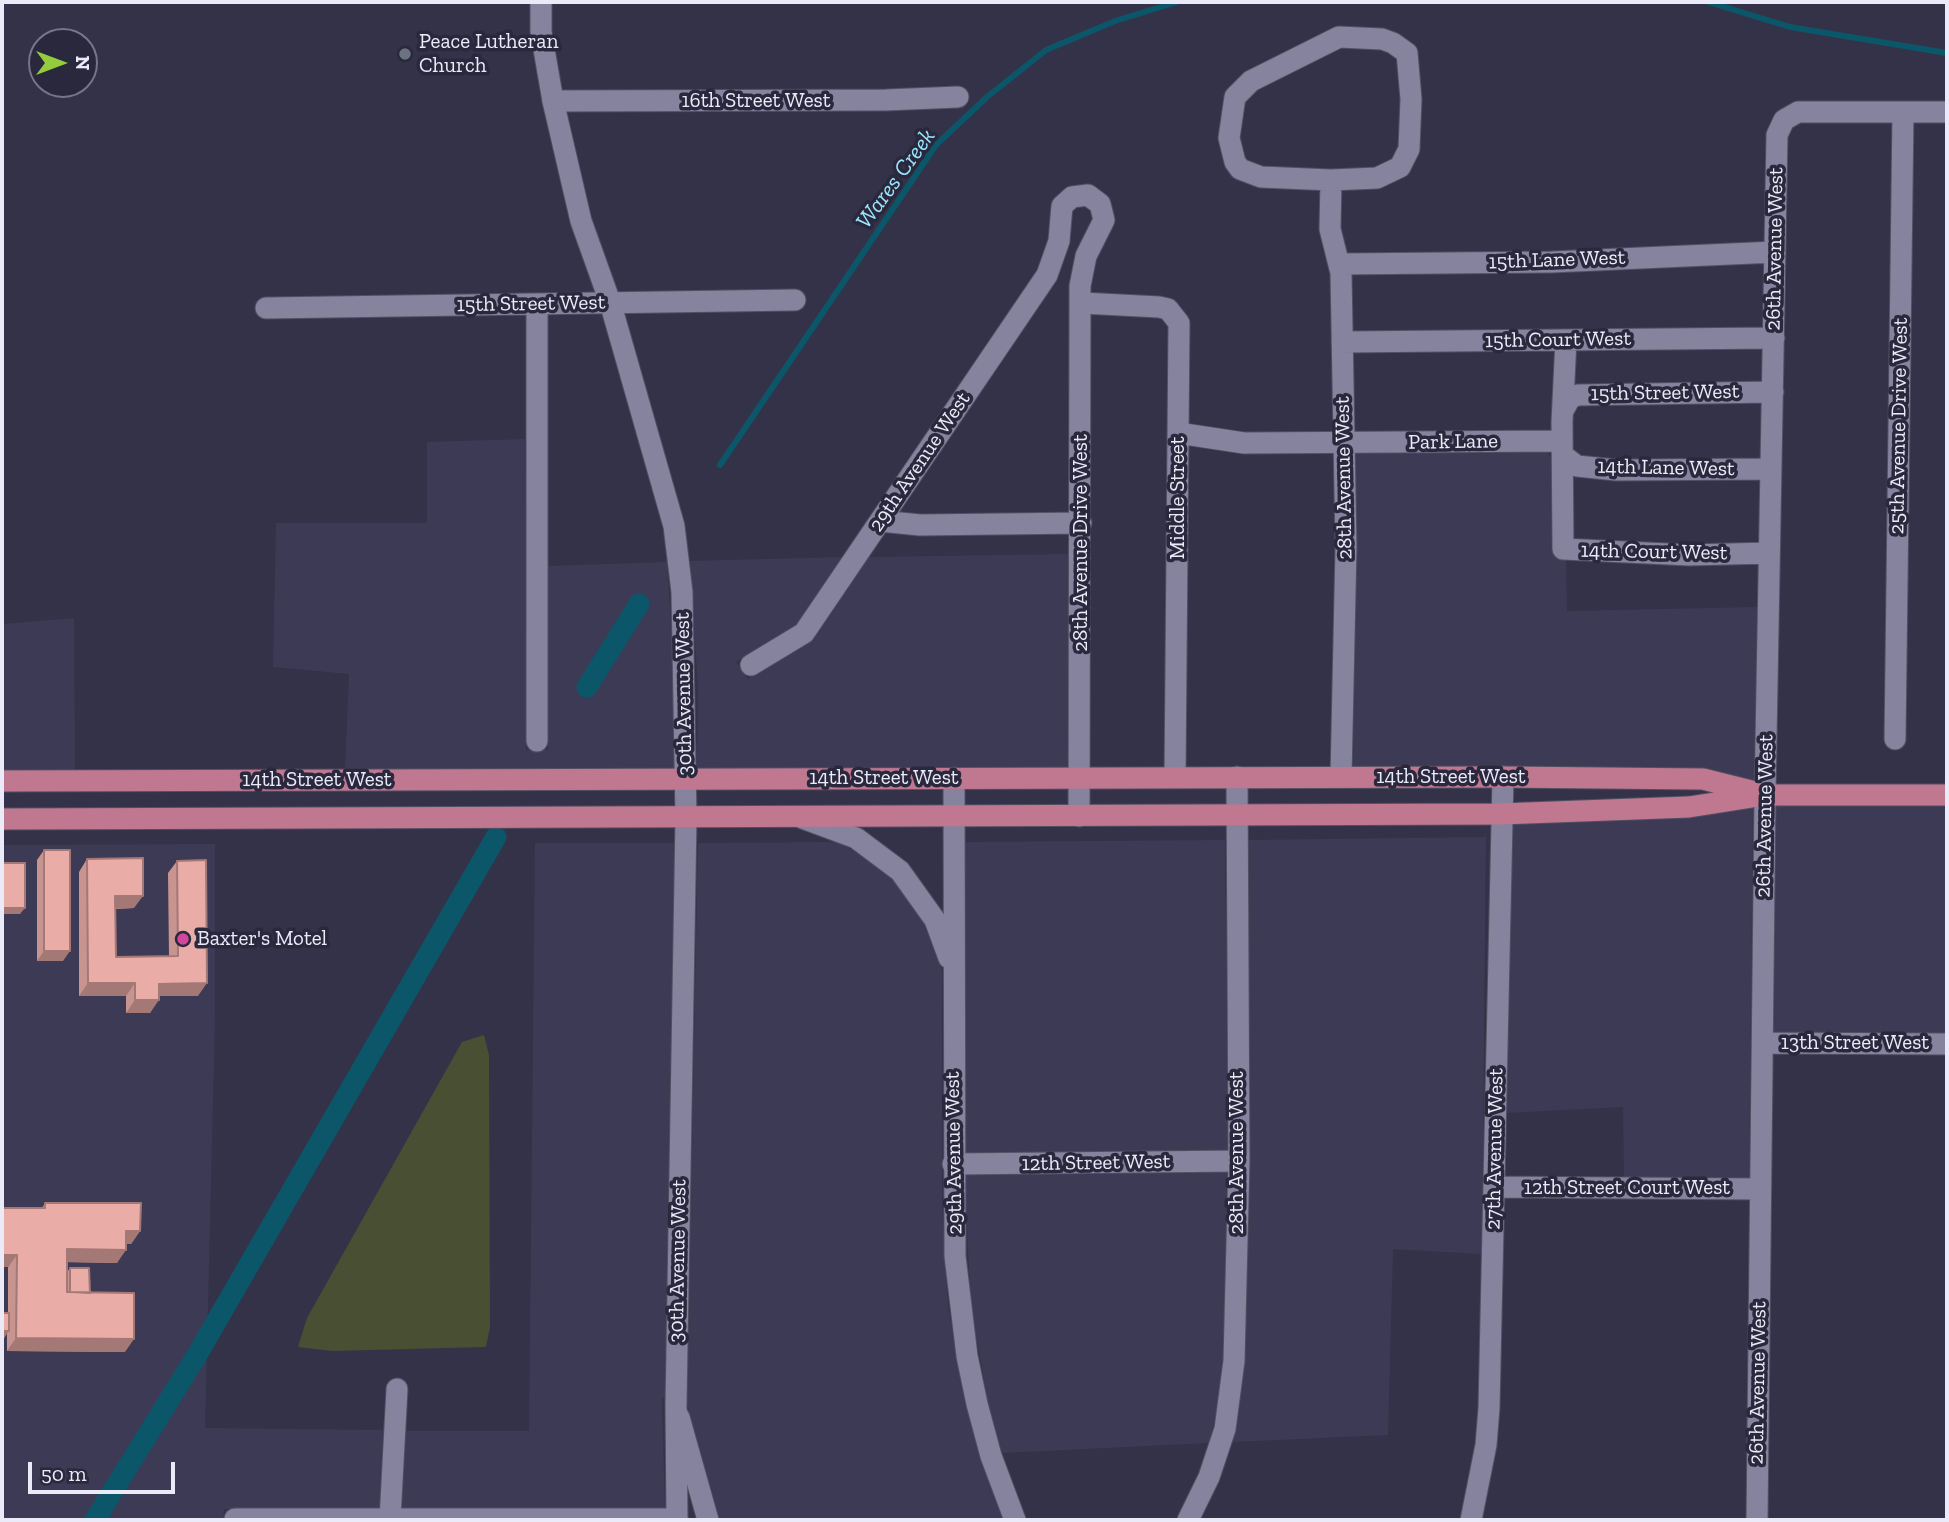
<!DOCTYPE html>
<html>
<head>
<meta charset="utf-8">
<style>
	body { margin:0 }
	#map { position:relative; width:1949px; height:1522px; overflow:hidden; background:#343248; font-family:"Zilla Slab",serif }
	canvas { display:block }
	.frame { position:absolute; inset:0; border:4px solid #ebeaf9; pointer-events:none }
	.north { position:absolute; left:28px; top:28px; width:70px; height:70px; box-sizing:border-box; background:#2a283d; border:2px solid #777688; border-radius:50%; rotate:90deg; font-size:19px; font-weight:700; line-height:28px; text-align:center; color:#ebeaf9 }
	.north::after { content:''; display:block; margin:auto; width:24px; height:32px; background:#93cc3d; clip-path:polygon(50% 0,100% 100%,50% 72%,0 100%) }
	.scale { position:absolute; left:28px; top:1462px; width:147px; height:32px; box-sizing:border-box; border:4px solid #ebeaf9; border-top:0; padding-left:9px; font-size:21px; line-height:24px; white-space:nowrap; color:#ebeaf9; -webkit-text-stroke:5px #2a283d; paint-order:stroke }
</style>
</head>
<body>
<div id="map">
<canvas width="1949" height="1522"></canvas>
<div class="frame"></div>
<div class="north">N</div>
<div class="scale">50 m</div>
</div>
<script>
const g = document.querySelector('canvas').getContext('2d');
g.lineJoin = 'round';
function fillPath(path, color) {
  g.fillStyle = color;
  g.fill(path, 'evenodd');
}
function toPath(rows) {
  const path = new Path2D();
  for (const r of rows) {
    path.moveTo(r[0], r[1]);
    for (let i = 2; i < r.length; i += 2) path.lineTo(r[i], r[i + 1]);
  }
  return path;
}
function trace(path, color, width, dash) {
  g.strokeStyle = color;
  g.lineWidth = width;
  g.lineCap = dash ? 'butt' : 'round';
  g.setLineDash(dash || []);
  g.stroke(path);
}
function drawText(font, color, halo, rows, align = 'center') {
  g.font = font + ' "Zilla Slab",serif';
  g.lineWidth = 7;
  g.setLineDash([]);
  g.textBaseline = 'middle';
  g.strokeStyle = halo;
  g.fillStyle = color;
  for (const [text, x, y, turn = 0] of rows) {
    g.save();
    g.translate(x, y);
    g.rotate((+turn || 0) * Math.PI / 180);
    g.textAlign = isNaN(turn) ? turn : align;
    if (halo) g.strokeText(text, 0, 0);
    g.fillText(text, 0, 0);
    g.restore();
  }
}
fillPath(toPath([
	[525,439,526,750,548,750,548,566,667,562,675,691,674,770,345,770,349,674,273,667,276,523,427,523,427,442],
	[1552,451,1548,454,1553,460,1551,549,1560,558,1566,560,1567,611,1757,607,1754,781,1703,769,1353,767,1357,547,1355,453],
	[1069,554,1067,768,697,769,698,690,690,561,842,557,796,626,736,662,748,679,814,639,869,557],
	[74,618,75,771,2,771,2,624],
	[1776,805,1947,806,1947,1034,1774,1033],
	[1753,807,1749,1179,1624,1178,1623,1107,1507,1113,1511,824,1690,818],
	[1486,824,1482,1254,1393,1249,1388,1435,1233,1442,1245,1361,1250,1171,1247,840,1485,837],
	[1225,840,1228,1151,964,1154,966,842],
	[838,842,872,861,892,878,924,924,942,971,942,1206,948,1307,966,1407,1003,1520,720,1520,687,1404,698,843],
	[535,843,675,843,665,1397,662,1398,665,1509,402,1509,406,1431,529,1431],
	[215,844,215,1016,205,1428,383,1430,379,1509,224,1509,223,1520,2,1520,2,845],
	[1227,1171,1223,1360,1217,1410,1209,1443,1002,1453,988,1402,971,1305,964,1174]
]), '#3d3a56');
fillPath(toPath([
	[484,1035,489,1055,490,1327,486,1347,332,1351,298,1347,307,1318,462,1042]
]), '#494f32');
trace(toPath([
	[1708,2,1790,27,1947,53],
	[720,465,936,145,987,97,1046,50,1115,21,1177,2]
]), '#0b5668', 6);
trace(toPath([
	[587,687,639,604],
	[95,1520,197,1355,496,837]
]), '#0b5668', 21);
const street = toPath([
	[1339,37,1382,39,1393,43,1407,53,1411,99,1409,149,1400,167,1377,178,1331,180,1261,177,1240,169,1235,162,1229,138,1235,97,1251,81,1339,37],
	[553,101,886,100,958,97],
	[1331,180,1330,229,1341,273,1346,547,1341,777],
	[1339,264,1552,262,1775,252],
	[1082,303,1159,307,1168,309,1179,323,1175,777],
	[537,305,537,741],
	[266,308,795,300],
	[1566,340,1562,422,1563,549,1689,555,1769,553],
	[1342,342,1774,338],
	[1564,409,1570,398,1578,395,1773,392],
	[1178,433,1244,443,1562,441],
	[1564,456,1577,466,1616,470,1771,469],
	[880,521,920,525,1081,523],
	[751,665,804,633,1047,275,1059,241,1062,206,1072,197,1088,195,1100,204,1104,220,1086,256,1080,286,1079,816],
	[1895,739,1903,112],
	[1763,1043,1947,1044],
	[953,1164,1239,1161],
	[1495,1187,1760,1189],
	[679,1417,708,1520],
	[235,1519,677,1519],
	[390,1519,397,1389],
	[1188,1520,1209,1477,1225,1429,1234,1361,1239,1161,1237,777],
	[1471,1520,1486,1445,1489,1408,1503,777],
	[1757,1520,1765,795,1777,135,1784,120,1798,112,1947,112]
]);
const secondary = toPath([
	[541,2,541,32,553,101,581,221,610,302,674,526,682,592,686,818,676,1405,677,1520],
	[954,778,955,1256,967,1356,977,1404,991,1456,1015,1520],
	[802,818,856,838,900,871,935,920,949,958]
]);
const primary = toPath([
	[2,781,1503,777,1703,779,1759,793],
	[2,819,1500,814,1689,807,1765,795,1947,795]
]);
trace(street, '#524f63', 23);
trace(secondary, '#524f63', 23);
trace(primary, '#524f63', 23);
trace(street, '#85839d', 21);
trace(secondary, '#85839d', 21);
trace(primary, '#c07891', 21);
fillPath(toPath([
	[44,850,63,961,37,961,37,860],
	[87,859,134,908,116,909,116,957,169,956,168,873,177,861,198,996,159,996,150,1013,126,1013,126,996,79,996,79,872],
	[45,1203,140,1231,131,1244,126,1244,117,1263,67,1262,67,1272,70,1268,90,1293,125,1352,7,1351,7,1333,4,1338,2,1338,8,1313,8,1267]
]), '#c89490');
fillPath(toPath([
	[115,896,143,896,134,908,107,909],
	[2,908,25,908,20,914,2,914],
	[44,951,70,951,63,961,37,961],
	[88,983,135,983,126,996,79,996],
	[207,983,198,996,150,996,159,984],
	[135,1000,159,1000,150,1013,126,1013],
	[126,1231,140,1231,131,1244,117,1244],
	[67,1249,126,1250,117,1263,58,1262],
	[2,1255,17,1255,8,1267,2,1267],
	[2,1331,9,1331,4,1338,2,1338],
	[16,1338,134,1339,125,1352,7,1351]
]), '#a37875');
const building = toPath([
	[44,850,70,850,70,951,44,951,44,850],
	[143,858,143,896,115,896,116,957,178,956,177,861,206,860,207,983,159,984,159,1000,135,1000,135,983,88,983,87,859,143,858],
	[2,863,25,863,25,908,2,908,2,863],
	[45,1203,141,1203,140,1231,126,1231,126,1250,67,1249,67,1292,134,1293,134,1339,16,1338,17,1255,2,1255,2,1208,45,1208,45,1203],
	[70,1268,89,1268,90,1293,70,1292,70,1268],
	[2,1313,9,1313,9,1331,2,1331,2,1313]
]);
fillPath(building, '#e9aca7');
trace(building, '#a37875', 2);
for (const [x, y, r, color] of [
	[405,54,7,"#6b7280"],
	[183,939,7,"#d1479c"]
]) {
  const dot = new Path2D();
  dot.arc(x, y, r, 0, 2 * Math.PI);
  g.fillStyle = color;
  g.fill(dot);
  trace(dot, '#2a283d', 2.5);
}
drawText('21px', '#ebeaf9', '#2a283d', [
	["Peace Lutheran",419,42],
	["Church",419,66],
	["Baxter's Motel",197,939]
], 'left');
drawText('21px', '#ebeaf9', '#2a283d', [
	["16th Street West",756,101],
	["26th Avenue West",1775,249,-89],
	["15th Lane West",1557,260,-2],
	["15th Street West",531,304,-1],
	["15th Court West",1558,340,-1],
	["15th Street West",1665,393,-1],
	["25th Avenue Drive West",1899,426,-89],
	["Park Lane",1453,442,-1],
	["29th Avenue West",920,462,-56],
	["14th Lane West",1666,468,1],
	["28th Avenue West",1344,478,-91],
	["Middle Street",1178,498,-90],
	["28th Avenue Drive West",1081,543,-90],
	["14th Court West",1654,552,1],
	["30th Avenue West",684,694,-91],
	["14th Street West",1451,777],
	["14th Street West",884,778],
	["14th Street West",317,780],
	["26th Avenue West",1765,816,-89],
	["13th Street West",1855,1043],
	["27th Avenue West",1495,1149,-89],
	["29th Avenue West",954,1153,-91],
	["28th Avenue West",1237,1153,-90],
	["12th Street West",1096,1163,-1],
	["12th Street Court West",1627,1188],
	["30th Avenue West",678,1261,-89],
	["26th Avenue West",1758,1383,-89]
]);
drawText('italic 23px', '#9ae7fe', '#2a283d', [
	["Wares Creek",896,179,-54]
]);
</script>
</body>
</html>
